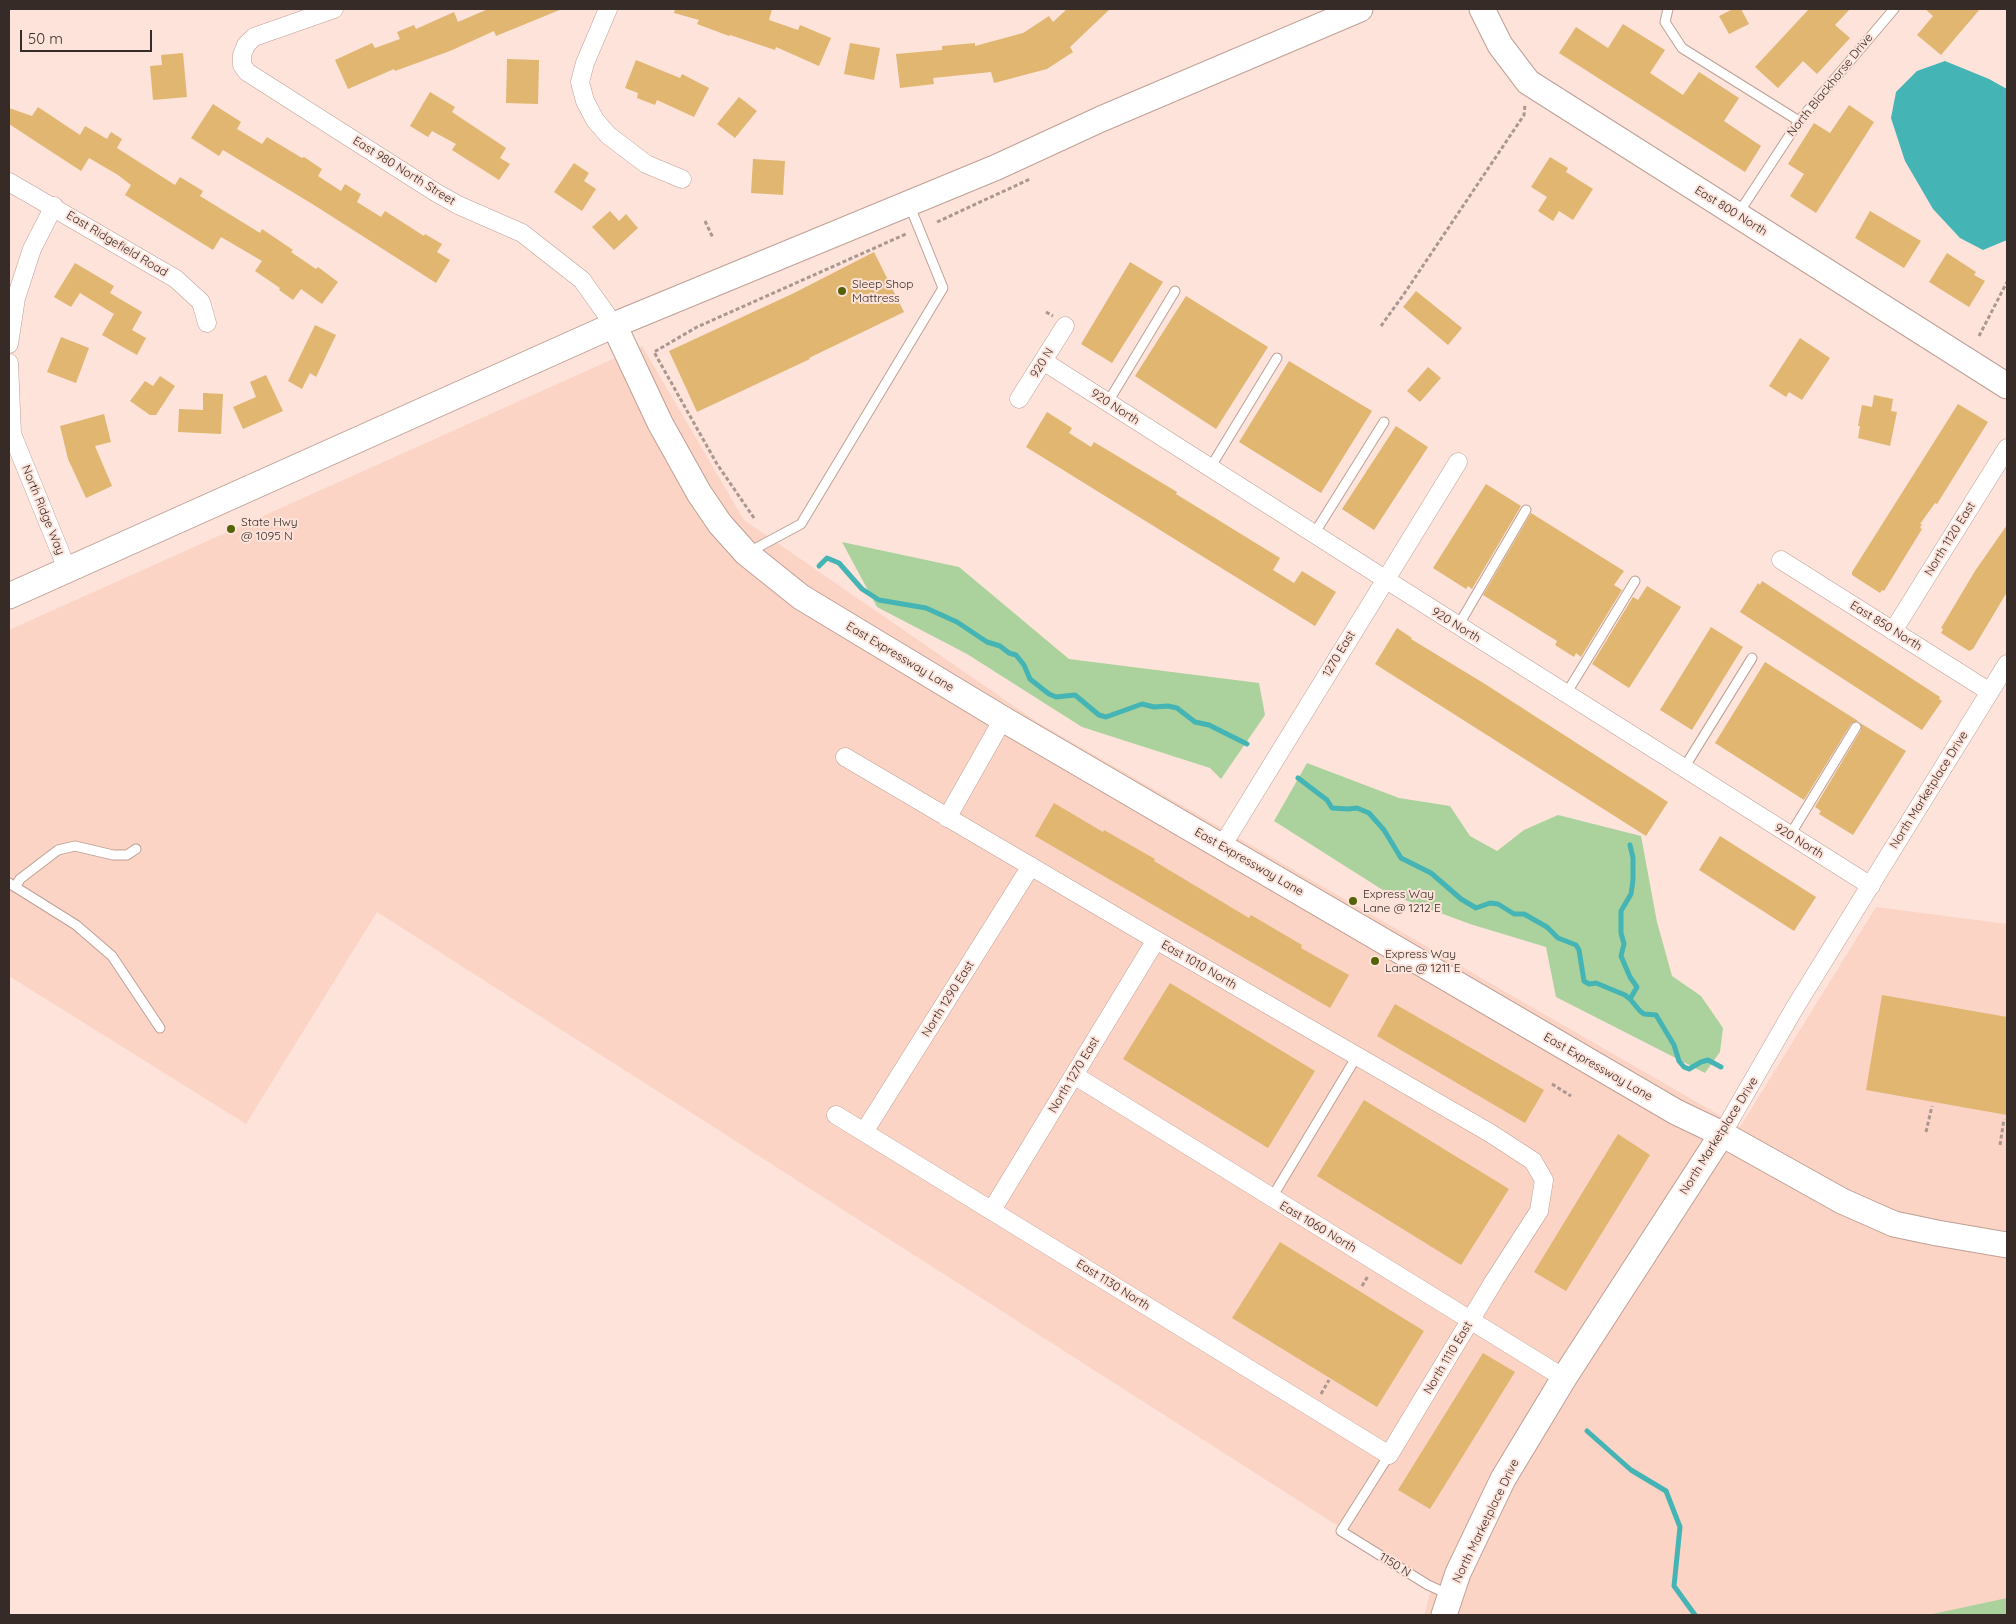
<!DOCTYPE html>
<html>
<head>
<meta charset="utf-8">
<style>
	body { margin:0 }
	#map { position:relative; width:2016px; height:1624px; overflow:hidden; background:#fde3da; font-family:Quicksand,sans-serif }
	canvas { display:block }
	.frame { position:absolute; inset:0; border:10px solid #362b26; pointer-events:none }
	.scale { position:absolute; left:20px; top:30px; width:132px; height:22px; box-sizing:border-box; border:2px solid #362b26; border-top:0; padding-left:6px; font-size:15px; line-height:18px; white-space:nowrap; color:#362b26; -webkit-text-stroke:4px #fde3da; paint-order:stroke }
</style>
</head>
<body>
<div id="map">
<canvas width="2016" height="1624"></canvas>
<div class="frame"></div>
<div class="scale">50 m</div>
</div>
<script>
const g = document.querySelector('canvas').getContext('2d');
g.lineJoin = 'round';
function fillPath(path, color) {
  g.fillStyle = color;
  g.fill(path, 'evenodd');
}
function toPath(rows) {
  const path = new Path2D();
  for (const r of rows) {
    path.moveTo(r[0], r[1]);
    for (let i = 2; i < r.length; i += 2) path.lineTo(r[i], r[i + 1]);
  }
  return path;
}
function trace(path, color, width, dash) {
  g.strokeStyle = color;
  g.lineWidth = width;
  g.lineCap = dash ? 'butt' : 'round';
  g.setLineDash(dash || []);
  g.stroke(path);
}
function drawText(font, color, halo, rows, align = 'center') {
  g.font = font + ' Quicksand,sans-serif';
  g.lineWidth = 4;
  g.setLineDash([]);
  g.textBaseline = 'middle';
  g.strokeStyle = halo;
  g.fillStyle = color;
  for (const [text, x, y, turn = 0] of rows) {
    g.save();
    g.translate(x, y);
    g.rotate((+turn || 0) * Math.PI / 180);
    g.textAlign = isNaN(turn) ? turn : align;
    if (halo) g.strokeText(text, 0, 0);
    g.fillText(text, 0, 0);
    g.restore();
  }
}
fillPath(toPath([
	[642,346,744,520,1037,722,1740,1127,1876,907,2007,924,2007,1615,1424,1615,1432,1586,377,912,246,1124,9,976,9,630]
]), '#fbd4c5');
fillPath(toPath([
	[842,542,959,567,1069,659,1259,683,1265,715,1221,779,1210,768,1082,727,967,654,877,607],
	[1307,763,1399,798,1450,806,1470,836,1497,851,1524,830,1558,815,1641,836,1657,922,1672,976,1701,996,1723,1028,1720,1052,1705,1073,1556,997,1546,947,1470,924,1389,894,1274,821],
	[2007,1598,2007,1615,1928,1615]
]), '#abd29d');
fillPath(toPath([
	[1945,61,1989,79,2007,89,2007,240,1983,250,1960,238,1933,209,1905,161,1891,118,1896,92,1917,71]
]), '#44b4b5');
trace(toPath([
	[819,566,827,558,839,563,862,589,879,600,926,608,957,622,987,642,1000,646,1009,653,1016,655,1024,665,1030,679,1049,694,1056,697,1075,695,1099,715,1106,717,1142,704,1154,707,1168,706,1177,708,1195,722,1209,725,1247,744],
	[1298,778,1327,800,1332,808,1348,809,1357,808,1369,813,1384,830,1401,858,1431,873,1461,899,1476,908,1490,903,1498,904,1514,914,1524,914,1547,927,1558,938,1576,945,1579,950,1584,981,1589,984,1596,983,1625,995,1630,999,1640,1011,1644,1014,1656,1015,1674,1045,1679,1061,1684,1067,1689,1069,1701,1062,1708,1060,1721,1067],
	[1630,845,1633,858,1633,880,1631,894,1621,911,1621,933,1624,944,1621,956,1630,977,1637,987,1630,999],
	[1587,1431,1631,1470,1666,1491,1680,1527,1674,1586,1695,1615]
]), '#44b4b5', 5);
fillPath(toPath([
	[488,9,562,9,496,36,494,31,450,51,395,71,394,69,348,89,335,60,372,43,375,48,400,39,397,32,414,25,416,29,454,12,458,22],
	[675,9,772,9,769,20,798,30,800,25,831,38,819,66,776,47,775,50,730,35,729,36,697,24,699,20,674,13],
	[1067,9,1110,9,1070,47,1073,52,1047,69,994,83,991,72,933,78,934,84,900,88,896,54,942,50,942,46,975,43,975,46,1023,33,1049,16,1053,22],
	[1733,9,1741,9,1749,24,1729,34,1719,16],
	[1809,9,1850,9,1835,25,1850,38,1817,74,1803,61,1778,88,1755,67],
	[1925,9,1980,9,1941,55,1917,35,1933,16],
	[1623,24,1665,50,1650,73,1683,95,1699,72,1739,98,1724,121,1761,146,1745,172,1559,53,1576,27,1608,48],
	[850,43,880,48,874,80,844,74],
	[183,53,187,97,153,100,150,66,162,65,161,55],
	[507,59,539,60,538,104,506,103],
	[636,60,680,78,682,74,709,88,694,117,657,100,655,105,637,98,638,93,625,88],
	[430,92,455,107,452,112,506,148,500,158,510,164,499,180,452,150,456,144,432,131,428,137,410,126],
	[739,97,757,111,735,138,717,124],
	[213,104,241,122,237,129,262,144,267,137,302,158,304,157,322,169,318,176,341,191,345,184,361,194,357,202,381,217,385,211,424,236,425,234,442,244,437,252,450,260,436,283,314,205,223,150,219,156,191,138],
	[1849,105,1874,122,1816,213,1790,196,1804,174,1788,164,1814,123,1830,133],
	[38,107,80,135,85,126,107,139,111,132,122,139,117,148,175,185,180,177,203,191,200,196,260,233,262,229,293,250,291,252,316,269,318,267,338,282,322,304,301,289,293,300,279,290,280,288,255,271,262,261,221,237,213,250,125,195,131,185,118,175,89,158,81,171,9,124,9,108,32,116],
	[1550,157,1568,168,1566,172,1593,189,1573,220,1559,211,1553,221,1538,211,1547,197,1531,187],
	[753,159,785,161,783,195,751,193],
	[574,163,589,173,584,181,596,189,582,211,554,192],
	[610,211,619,221,626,214,638,228,614,250,592,227],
	[1870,211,1921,241,1904,268,1855,238],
	[874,252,904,312,809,358,810,359,697,412,669,351,794,293],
	[1947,253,1976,272,1974,275,1985,281,1969,307,1929,282],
	[1130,262,1163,282,1112,363,1081,344],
	[75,263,114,286,110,293,142,312,132,330,146,338,137,355,102,335,114,314,80,293,71,307,54,297],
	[1416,291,1462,328,1448,345,1403,307],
	[1186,296,1268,347,1216,429,1135,376],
	[315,325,336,335,316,377,310,373,302,389,288,381],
	[61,337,89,348,76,383,47,372],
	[1800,338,1830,358,1802,400,1789,392,1786,397,1769,386],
	[1289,361,1372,411,1321,493,1239,442],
	[1428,367,1441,378,1420,402,1407,391],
	[266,375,283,411,243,429,233,407,256,397,250,382],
	[160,376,175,386,156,415,150,415,130,401,145,381,153,386],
	[203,393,223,394,221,434,178,432,179,409,203,410],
	[1874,395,1893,399,1891,411,1897,412,1890,446,1858,438,1860,426,1858,426,1862,405,1872,407],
	[1958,404,1988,422,1937,504,1935,503,1920,524,1922,524,1920,528,1922,529,1884,591,1882,590,1880,593,1852,575,1852,572],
	[1047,412,1072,428,1069,433,1091,447,1094,442,1177,492,1176,494,1280,558,1273,570,1294,583,1302,571,1336,592,1315,626,1026,447],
	[104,414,111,442,95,446,112,486,86,498,68,459,60,426],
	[1396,426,1428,447,1374,530,1342,509],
	[1486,484,1521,506,1472,589,1468,586,1466,589,1433,568],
	[1531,513,1624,571,1614,585,1622,590,1581,657,1576,653,1574,657,1555,645,1557,641,1483,595],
	[2007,525,2007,592,1973,649,1969,651,1941,633,1943,629,1941,628,1975,571],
	[1762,581,1940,697,1939,699,1942,701,1922,730,1740,612,1758,583,1760,585],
	[1647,586,1681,607,1629,688,1592,664,1633,597,1638,600],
	[1711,627,1743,647,1692,730,1660,710],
	[1397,628,1412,638,1411,639,1485,684,1668,802,1646,836,1375,664],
	[1765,662,1858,721,1851,724,1804,800,1715,743],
	[1860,723,1906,751,1853,835,1819,814,1821,811,1815,807,1861,730],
	[1054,803,1103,832,1104,830,1155,859,1154,861,1249,918,1251,915,1302,945,1301,948,1349,975,1330,1008,1035,836],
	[1720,836,1816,897,1794,931,1699,870],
	[1170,983,1315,1071,1268,1148,1123,1059],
	[1882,995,2007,1017,2007,1115,1866,1090],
	[1395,1004,1544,1090,1525,1123,1377,1036],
	[1364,1100,1509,1189,1461,1265,1317,1176],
	[1618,1134,1650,1155,1566,1291,1534,1272],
	[1280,1242,1424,1331,1377,1407,1232,1318],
	[1483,1353,1515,1372,1430,1509,1398,1490]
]), '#e0b671');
const lane = toPath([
	[1668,9,1665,22,1682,48,1799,121],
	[1738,214,1799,121,1894,9],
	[1108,402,1175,291],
	[1210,468,1277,358],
	[1314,534,1384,422],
	[749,552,801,524,943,288,909,204],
	[1458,626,1526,510],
	[1566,694,1635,581],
	[1684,768,1752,658],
	[1790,835,1856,727],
	[9,883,76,925,112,956,160,1028],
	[15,887,20,879,58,850,75,846,113,855,127,855,136,849],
	[1271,1199,1357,1056],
	[1389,1455,1341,1531,1428,1585,1448,1594]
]);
const street = toPath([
	[334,9,254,37,246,45,242,55,242,65,247,72,435,192,458,205,522,233,582,280,614,325],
	[608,9,585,63,580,82,585,101,595,120,608,135,646,164,682,179],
	[9,182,176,279,201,302,207,323],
	[9,344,16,298,32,249,54,206],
	[1043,361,1385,579,1871,886],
	[9,363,12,434,67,569],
	[1019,399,1065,326],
	[1781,560,1990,692],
	[1893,631,2007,448],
	[947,818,1003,719],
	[1222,846,1458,462],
	[1074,1075,1564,1378],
	[836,1115,1389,1455,1494,1281,1539,1211,1544,1180,1533,1161,1490,1133,1156,940,845,757],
	[864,1132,1031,866],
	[1722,1134,1794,1009,2007,664],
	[992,1210,1156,940]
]);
const secondary = toPath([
	[1482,9,1500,45,1528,82,2007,386],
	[614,325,660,423,699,493,720,524,746,553,801,597,1003,719,1676,1112,1722,1134,1842,1201,1894,1224,1937,1233,2007,1245],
	[9,596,614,325,997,167,1101,119,1360,9],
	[1444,1615,1458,1573,1503,1479,1564,1378,1722,1134]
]);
trace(lane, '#bea095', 11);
trace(street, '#bea095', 19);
trace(secondary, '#bea095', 27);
trace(toPath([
	[705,221,713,238],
	[937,222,1030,179],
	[1046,312,1053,316],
	[1381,326,1404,294,1524,115,1525,105],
	[1979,336,2007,282],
	[754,518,717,464,654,352,697,327,906,234],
	[1552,1084,1571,1096],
	[1926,1132,1932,1106],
	[2000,1145,2004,1119],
	[1362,1286,1368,1276],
	[1321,1394,1329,1380]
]), '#aa978f', 3, [4, 2.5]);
trace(lane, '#fff', 9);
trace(street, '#fff', 18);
trace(secondary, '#fff', 25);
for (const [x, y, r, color] of [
	[842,291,5,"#526205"],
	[231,529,5,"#526205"],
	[1353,901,5,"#526205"],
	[1375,961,5,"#526205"]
]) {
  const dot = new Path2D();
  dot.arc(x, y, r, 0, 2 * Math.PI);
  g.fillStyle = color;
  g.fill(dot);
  trace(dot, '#fde3da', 2);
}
drawText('12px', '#362b26', '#fde3da', [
	["North Blackhorse Drive",1830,85,-51],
	["East 980 North Street",404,171,32],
	["East 800 North",1731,211,32],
	["East Ridgefield Road",117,244,31],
	["920 N",1042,363,-58],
	["920 North",1115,407,33],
	["North Ridge Way",43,510,68],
	["North 1120 East",1950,539,-58],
	["920 North",1456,625,32],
	["East 850 North",1886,626,32],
	["1270 East",1339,654,-59],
	["East Expressway Lane",900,657,31],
	["North Marketplace Drive",1929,790,-58],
	["920 North",1799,841,32],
	["East Expressway Lane",1249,862,30],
	["East 1010 North",1199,965,30],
	["North 1290 East",948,999,-58],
	["East Expressway Lane",1598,1067,30],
	["North 1270 East",1074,1075,-59],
	["North Marketplace Drive",1719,1136,-58],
	["East 1060 North",1318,1227,31],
	["East 1130 North",1113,1285,32],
	["North 1110 East",1448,1358,-59],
	["North Marketplace Drive",1486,1521,-64],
	["1150 N",1395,1565,32]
]);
drawText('12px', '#362b26', '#fde3da', [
	["Sleep Shop",852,284],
	["Mattress",852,298],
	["State Hwy",241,522],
	["@ 1095 N",241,536],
	["Express Way",1363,894],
	["Lane @ 1212 E",1363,908],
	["Express Way",1385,954],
	["Lane @ 1211 E",1385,968]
], 'left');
</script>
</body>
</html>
